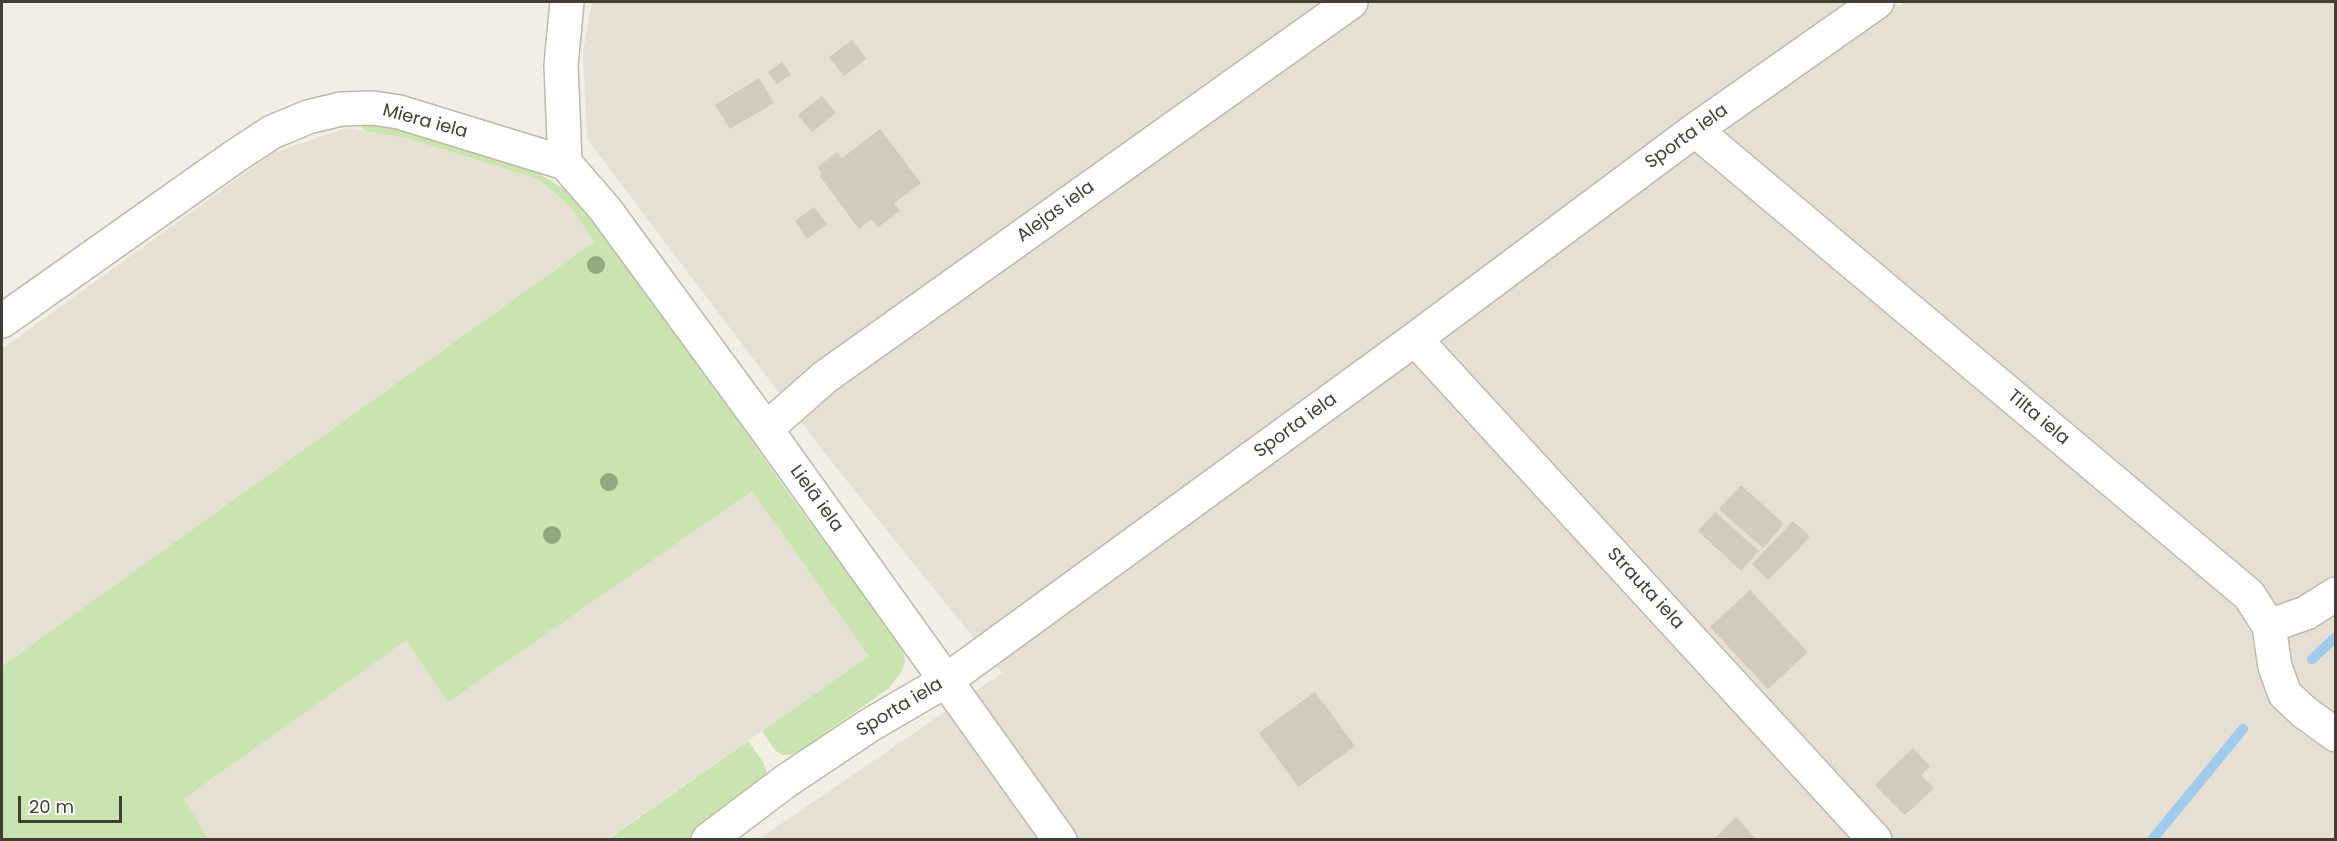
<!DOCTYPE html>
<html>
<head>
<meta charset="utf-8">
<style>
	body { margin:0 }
	#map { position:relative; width:2337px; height:841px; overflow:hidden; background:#f1eee4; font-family:Poppins,sans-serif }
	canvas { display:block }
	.frame { position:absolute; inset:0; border:3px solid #433e34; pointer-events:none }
	.scale { position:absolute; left:18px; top:796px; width:104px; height:27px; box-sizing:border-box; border:3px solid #433e34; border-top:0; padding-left:8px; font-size:18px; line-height:21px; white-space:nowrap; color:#433e34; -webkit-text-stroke:4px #fff; paint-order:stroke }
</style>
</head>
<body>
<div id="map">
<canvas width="2337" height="841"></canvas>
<div class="frame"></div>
<div class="scale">20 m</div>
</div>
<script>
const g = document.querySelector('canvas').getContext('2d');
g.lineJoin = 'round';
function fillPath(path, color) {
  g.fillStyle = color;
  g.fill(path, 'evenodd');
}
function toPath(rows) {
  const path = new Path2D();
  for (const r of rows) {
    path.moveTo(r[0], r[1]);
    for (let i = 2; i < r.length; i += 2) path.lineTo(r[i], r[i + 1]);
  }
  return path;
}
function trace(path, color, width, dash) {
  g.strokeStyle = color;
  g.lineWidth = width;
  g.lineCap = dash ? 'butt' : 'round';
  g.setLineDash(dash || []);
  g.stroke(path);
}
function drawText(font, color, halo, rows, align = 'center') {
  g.font = font + ' Poppins,sans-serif';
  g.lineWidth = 6;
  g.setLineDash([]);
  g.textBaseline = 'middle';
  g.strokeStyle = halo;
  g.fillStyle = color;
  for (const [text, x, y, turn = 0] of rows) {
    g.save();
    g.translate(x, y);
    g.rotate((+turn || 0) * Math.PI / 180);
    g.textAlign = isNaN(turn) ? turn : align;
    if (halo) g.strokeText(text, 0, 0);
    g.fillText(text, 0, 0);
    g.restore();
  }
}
fillPath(toPath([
	[592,2,1894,2,1898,7,1905,2,2335,2,2335,839,759,839,1002,673,826,455,587,139,583,52],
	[346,128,410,139,538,179,570,206,594,242,2,666,2,349,273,153],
	[752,491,869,656,607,839,209,839,183,800,406,639,449,701]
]), '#e5e0d3');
fillPath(toPath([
	[355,120,379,121,532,169,564,189,583,205,606,233,794,501,894,632,903,649,905,662,901,672,889,688,804,748,792,755,782,755,775,750,762,731,869,656,752,491,448,702,406,640,184,799,209,840,2,839,2,666,594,242,570,206,538,179,410,139,365,131],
	[748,741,763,762,767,772,760,786,692,839,607,840]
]), '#c9e4ae');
trace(toPath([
	[2312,659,2336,637],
	[2152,840,2243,729]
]), '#a2caed', 10);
fillPath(toPath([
	[852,40,866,59,844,76,829,57],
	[782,62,791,74,777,84,768,72],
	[759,78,774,103,730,129,715,105],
	[822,96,836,113,812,132,798,115],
	[880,129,921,183,894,203,900,211,878,227,872,219,859,229,819,175,822,173,817,167,837,152,842,158],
	[814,207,827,224,807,239,795,221],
	[1741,485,1784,524,1763,548,1719,509],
	[1715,512,1759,551,1741,571,1698,531],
	[1793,521,1810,537,1768,580,1752,564],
	[1750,590,1808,652,1768,689,1710,627],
	[1315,692,1355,746,1298,787,1259,733],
	[1913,748,1930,766,1921,775,1934,788,1905,815,1875,785],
	[1736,817,1757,840,1713,840]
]), '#d2caba');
const minor = toPath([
	[1695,130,2249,595,2269,626,2275,667,2285,694,2304,712,2336,735],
	[565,163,605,209,766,429,1060,840],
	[2,321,234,157,272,132,308,117,341,109,373,108,399,112,565,163,561,65,567,2],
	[1415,339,1875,840],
	[766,429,825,377,1351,2],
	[2269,626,2306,613,2336,594],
	[708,840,786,781,870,725,947,680,1415,339,1695,130,1877,2]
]);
trace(minor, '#bfb9aa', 36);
trace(minor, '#fff', 33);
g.fillStyle = '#90aa7e';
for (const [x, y] of [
	[596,265],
	[609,482],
	[552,535]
]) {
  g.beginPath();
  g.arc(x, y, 9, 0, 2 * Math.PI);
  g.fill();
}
drawText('18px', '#433e34', '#fff', [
	["Miera iela",425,122,15],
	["Sporta iela",1687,137,-36],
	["Alejas iela",1056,212,-36],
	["Tilta iela",2038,418,40],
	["Sporta iela",1296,426,-36],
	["Lielā iela",816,499,54],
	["Strauta iela",1645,589,47],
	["Sporta iela",900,708,-31]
]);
</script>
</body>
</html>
